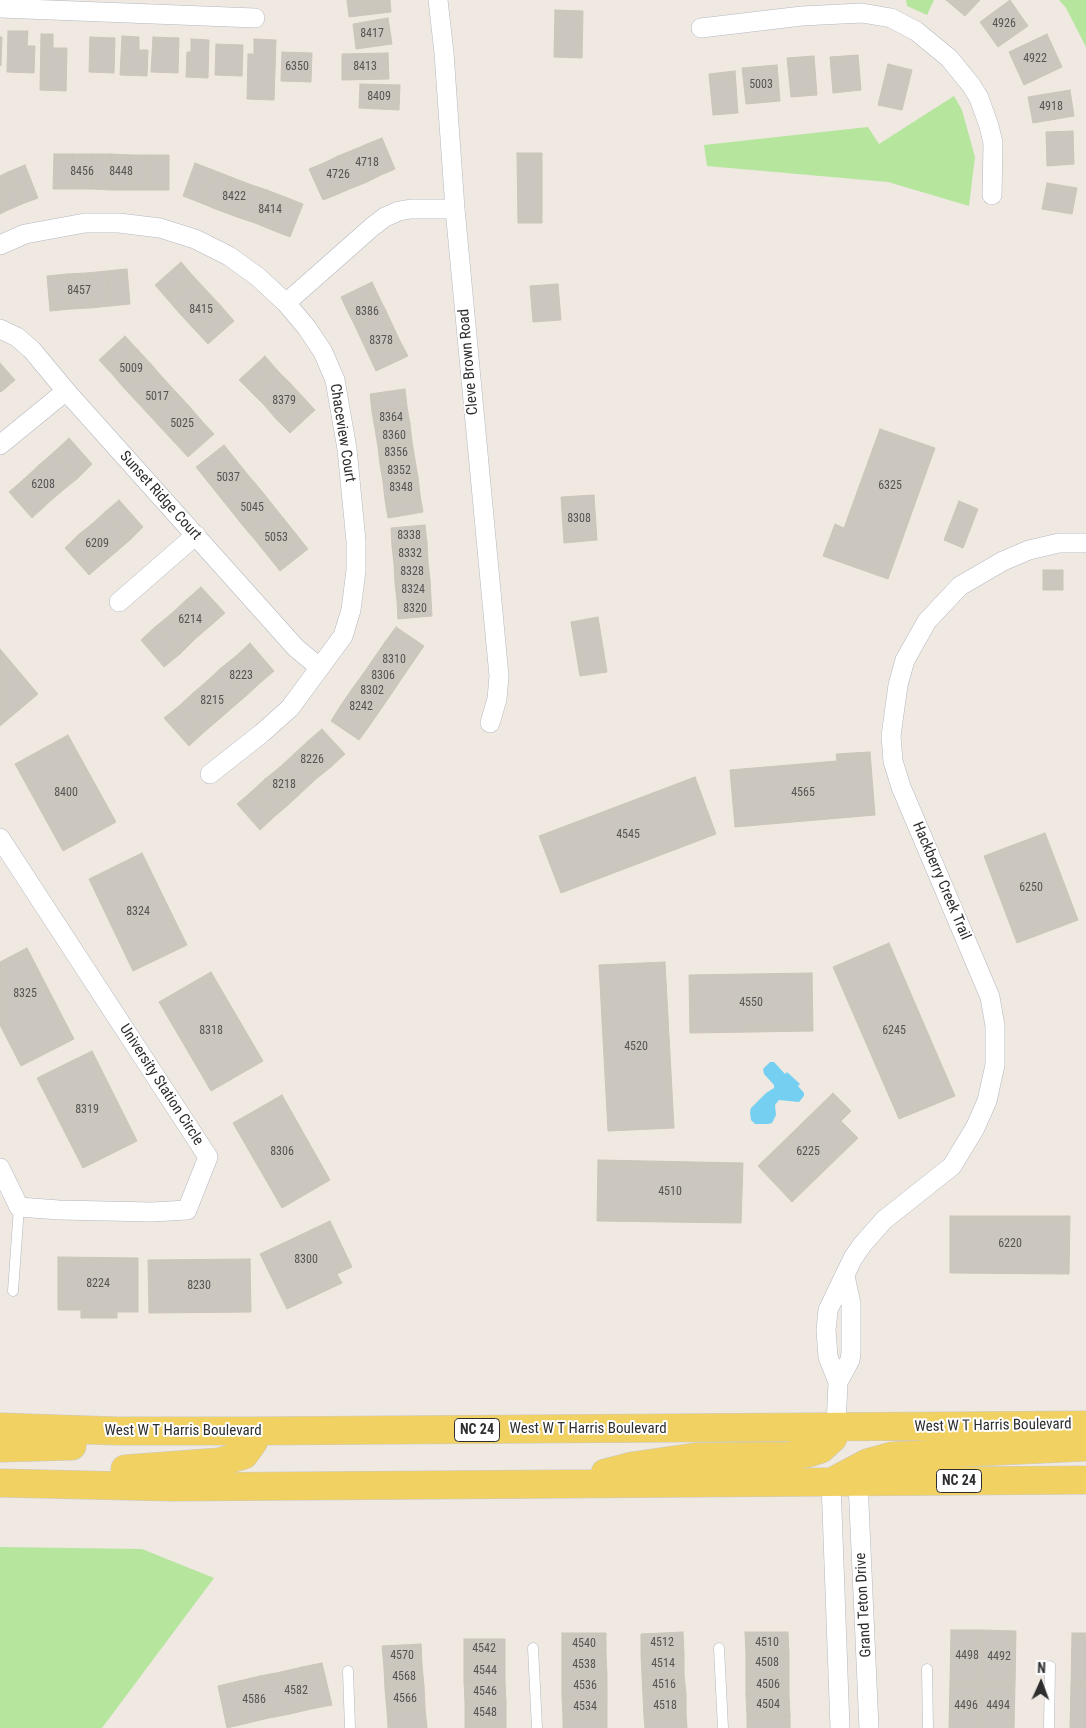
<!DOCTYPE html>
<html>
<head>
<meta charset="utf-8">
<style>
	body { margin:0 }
	#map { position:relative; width:1086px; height:1728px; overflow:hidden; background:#efe9e1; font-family:"Roboto Condensed",sans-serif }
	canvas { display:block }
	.north { position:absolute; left:1016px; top:1658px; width:50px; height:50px; -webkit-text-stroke:4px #fff; paint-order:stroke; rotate:2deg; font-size:14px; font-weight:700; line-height:20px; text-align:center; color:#2e2e2e }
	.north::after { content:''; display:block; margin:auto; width:18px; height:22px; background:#2e2e2e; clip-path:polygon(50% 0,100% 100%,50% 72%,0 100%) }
</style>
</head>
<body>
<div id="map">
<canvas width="1086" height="1728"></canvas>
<div class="north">N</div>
</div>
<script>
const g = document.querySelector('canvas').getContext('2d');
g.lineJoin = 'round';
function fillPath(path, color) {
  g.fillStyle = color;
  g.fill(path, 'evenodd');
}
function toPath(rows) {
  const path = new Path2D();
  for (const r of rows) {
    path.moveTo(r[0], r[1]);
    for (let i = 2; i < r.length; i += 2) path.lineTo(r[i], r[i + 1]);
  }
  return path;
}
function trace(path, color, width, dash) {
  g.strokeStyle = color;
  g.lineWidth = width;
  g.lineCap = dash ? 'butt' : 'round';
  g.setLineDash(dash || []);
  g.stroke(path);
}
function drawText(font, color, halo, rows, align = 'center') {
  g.font = font + ' "Roboto Condensed",sans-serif';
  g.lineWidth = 4;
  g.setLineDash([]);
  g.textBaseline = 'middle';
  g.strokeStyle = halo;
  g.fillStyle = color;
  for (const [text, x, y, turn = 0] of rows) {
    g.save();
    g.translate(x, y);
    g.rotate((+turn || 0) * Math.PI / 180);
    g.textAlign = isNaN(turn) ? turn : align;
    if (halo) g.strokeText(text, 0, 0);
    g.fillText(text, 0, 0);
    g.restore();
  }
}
fillPath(toPath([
	[906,0,934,0,927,15,907,6],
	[1059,0,1086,0,1086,47,1066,8],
	[954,96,962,110,975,157,969,206,888,182,707,166,704,145,868,127,879,144],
	[0,1547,142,1549,214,1578,102,1728,0,1728]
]), '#b6e59e');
fillPath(toPath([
	[770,1062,774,1062,785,1074,787,1072,800,1084,798,1086,804,1093,804,1096,799,1102,779,1100,775,1105,776,1115,772,1123,768,1124,755,1124,751,1120,750,1112,751,1108,766,1093,774,1088,774,1085,764,1074,763,1069]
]), '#75cff0');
const building = toPath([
	[347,0,390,0,391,12,349,17,347,0],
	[946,0,980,0,965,16,946,0],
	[1010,0,1028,26,998,47,980,22,1010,0],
	[555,10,583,11,582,58,554,57,555,10],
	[388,18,392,44,356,49,353,24,388,18],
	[8,31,28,31,27,46,35,46,34,73,7,72,8,31],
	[41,34,53,34,53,48,67,48,66,91,40,90,41,34],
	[1047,34,1062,67,1024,85,1009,52,1047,34],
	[122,36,139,37,139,50,148,50,147,76,120,75,122,36],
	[0,37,2,37,1,66,0,65,0,37],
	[90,37,115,38,114,73,89,72,90,37],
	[153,37,179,38,178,73,151,72,153,37],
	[191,39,209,40,208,78,186,77,187,52,191,52,191,39],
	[254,39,276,40,274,100,247,99,248,54,254,54,254,39],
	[216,44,243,45,242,76,215,75,216,44],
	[282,52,312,53,311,82,281,81,282,52],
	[388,53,389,79,342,80,342,54,388,53],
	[858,55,861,90,833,93,830,57,858,55],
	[814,56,817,95,791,97,787,58,814,56],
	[888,64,912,70,902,110,878,105,888,64],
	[777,65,780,101,746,104,742,68,777,65],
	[735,71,738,113,713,115,709,74,735,71],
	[360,84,400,85,399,110,359,108,360,84],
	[1070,90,1074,116,1033,123,1028,97,1070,90],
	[1073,131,1074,164,1047,166,1046,132,1073,131],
	[382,138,395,169,381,175,367,144,382,138],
	[367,144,381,175,367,182,353,150,367,144],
	[353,150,367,182,352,188,338,156,353,150],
	[517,153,542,153,542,223,518,223,517,153],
	[54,154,73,154,73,189,53,189,54,154],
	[73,154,92,154,92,189,73,189,73,154],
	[92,154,111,154,111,190,92,189,92,154],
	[111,154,131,155,130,190,111,190,111,154],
	[131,155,150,155,149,190,130,190,131,155],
	[150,155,169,155,169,190,149,190,150,155],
	[338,156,352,188,338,194,324,163,338,156],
	[195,163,213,170,201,203,183,196,195,163],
	[324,163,338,194,323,200,309,169,324,163],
	[25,165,38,198,22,204,8,172,25,165],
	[213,170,231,177,218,210,201,203,213,170],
	[8,172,22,204,6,211,0,199,0,176,8,172],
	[231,177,249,184,237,217,218,210,231,177],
	[1047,183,1077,188,1072,214,1042,209,1047,183],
	[249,184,267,190,255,223,237,217,249,184],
	[267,190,285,197,272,230,255,223,267,190],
	[285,197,303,204,290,237,272,230,285,197],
	[0,199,6,211,0,214,0,199],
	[181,262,194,277,168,300,155,285,181,262],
	[127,269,130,304,110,306,107,271,127,269],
	[107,271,110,306,90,308,87,273,107,271],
	[87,273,90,308,71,309,67,274,87,273],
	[67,274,71,309,50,311,47,276,67,274],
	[194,277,207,291,181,315,168,300,194,277],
	[372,282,379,297,348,312,341,297,372,282],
	[558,284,561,320,533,322,530,286,558,284],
	[207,291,221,306,195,330,181,315,207,291],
	[379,297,386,311,355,326,348,312,379,297],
	[221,306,234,321,208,344,195,330,221,306],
	[386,311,393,326,362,341,355,326,386,311],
	[393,326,400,341,369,356,362,341,393,326],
	[125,336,138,350,112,374,99,360,125,336],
	[400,341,408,356,376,371,369,356,400,341],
	[138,350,151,364,124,388,112,374,138,350],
	[265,356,277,370,252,393,239,380,265,356],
	[0,363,15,380,1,392,0,391,0,363],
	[151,364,163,378,137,402,124,388,151,364],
	[277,370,290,383,265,406,252,393,277,370],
	[163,378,176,392,150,416,137,402,163,378],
	[290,383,302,396,277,420,265,406,290,383],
	[405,389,407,407,372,412,370,394,405,389],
	[176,392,189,406,162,429,150,416,176,392],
	[302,396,315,410,290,433,277,420,302,396],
	[189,406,201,420,175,443,162,429,189,406],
	[407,407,410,424,375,429,372,412,407,407],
	[201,420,214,434,188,457,175,443,201,420],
	[410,424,412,442,378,447,375,429,410,424],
	[880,429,935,448,888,579,823,556,835,524,844,528,880,429],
	[69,438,92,464,78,478,54,452,69,438],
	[412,442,415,460,380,464,378,447,412,442],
	[224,445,236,460,208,482,196,467,224,445],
	[54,452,78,478,62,491,39,465,54,452],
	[236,460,248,475,220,497,208,482,236,460],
	[415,460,418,477,383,482,380,464,415,460],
	[39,465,62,491,47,504,24,479,39,465],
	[248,475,260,489,232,512,220,497,248,475],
	[418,477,420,495,385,500,383,482,418,477],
	[24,479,47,504,32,518,9,492,24,479],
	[260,489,272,504,244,527,232,512,260,489],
	[420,495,423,512,388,518,385,500,420,495],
	[594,495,597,540,564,543,561,497,594,495],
	[119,500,143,527,130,540,105,512,119,500],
	[959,501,978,509,963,548,944,540,959,501],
	[272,504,284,519,256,541,244,527,272,504],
	[105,512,130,540,116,552,92,524,105,512],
	[284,519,296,534,268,556,256,541,284,519],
	[92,524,116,552,103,563,78,535,92,524],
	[425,525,427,543,392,546,391,528,425,525],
	[296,534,308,549,280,571,268,556,296,534],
	[78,535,103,563,89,575,65,548,78,535],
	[427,543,428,562,394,564,392,546,427,543],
	[428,562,430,580,395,583,394,564,428,562],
	[1043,570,1063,570,1063,590,1043,590,1043,570],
	[430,580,431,598,397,601,395,583,430,580],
	[201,587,225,613,209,627,186,600,201,587],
	[431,598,432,616,398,619,397,601,431,598],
	[186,600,209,627,194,640,171,614,186,600],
	[171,614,194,640,180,654,155,627,171,614],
	[598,617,607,672,580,676,571,622,598,617],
	[155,627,180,654,164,667,141,640,155,627],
	[396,627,424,646,413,662,385,642,396,627],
	[385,642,413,662,402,678,374,658,385,642],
	[250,643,274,671,260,683,236,656,250,643],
	[0,649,38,694,0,726,0,649],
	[236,656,260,683,246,696,221,668,236,656],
	[374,658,402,678,392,693,363,674,374,658],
	[221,668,246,696,232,708,207,681,221,668],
	[363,674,392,693,381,709,352,689,363,674],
	[207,681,232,708,217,721,193,693,207,681],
	[352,689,381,709,370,725,341,705,352,689],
	[193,693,217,721,203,733,179,706,193,693],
	[341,705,370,725,359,740,331,721,341,705],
	[179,706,203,733,189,746,164,718,179,706],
	[322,729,345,754,331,767,308,741,322,729],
	[68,735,116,822,63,851,15,764,68,735],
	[308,741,331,767,316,779,294,754,308,741],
	[870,752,875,815,735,827,730,770,837,761,836,754,870,752],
	[294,754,316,779,302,792,280,767,294,754],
	[280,767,302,792,288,805,265,779,280,767],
	[695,777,716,834,561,893,539,836,695,777],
	[265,779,288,805,274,817,251,792,265,779],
	[251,792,274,817,260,830,237,804,251,792],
	[1045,833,1078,920,1017,943,984,856,1045,833],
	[142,853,187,945,133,971,89,879,142,853],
	[889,943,955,1096,899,1119,833,967,889,943],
	[27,948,74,1039,21,1066,0,1025,0,962,27,948],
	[665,962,674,1128,608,1131,599,965,665,962],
	[211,972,263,1061,211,1091,159,1002,211,972],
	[812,973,813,1031,690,1033,689,975,812,973],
	[92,1051,137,1141,83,1168,37,1078,92,1051],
	[833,1093,851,1111,841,1121,858,1138,792,1202,758,1166,833,1093],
	[282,1095,330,1180,282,1208,233,1123,282,1095],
	[598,1160,743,1163,741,1223,597,1221,598,1160],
	[950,1216,1070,1216,1069,1274,950,1273,950,1216],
	[330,1221,352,1267,337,1274,342,1283,287,1309,260,1254,330,1221],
	[58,1257,138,1258,138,1312,117,1312,117,1318,81,1318,81,1310,58,1310,58,1257],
	[250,1259,251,1312,149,1313,148,1260,250,1259],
	[951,1630,983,1630,982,1683,950,1683,951,1630],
	[983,1630,1016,1631,1015,1684,982,1683,983,1630],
	[683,1632,684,1653,641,1654,641,1634,683,1632],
	[745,1632,788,1632,789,1653,746,1653,745,1632],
	[562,1633,606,1633,606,1654,562,1655,562,1633],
	[1072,1633,1086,1633,1086,1686,1071,1685,1072,1633],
	[464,1639,505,1639,505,1660,464,1660,464,1639],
	[421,1644,422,1665,384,1668,382,1646,421,1644],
	[684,1653,684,1674,642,1675,641,1654,684,1653],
	[746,1653,789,1653,789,1674,746,1674,746,1653],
	[606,1654,607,1675,562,1675,562,1655,606,1654],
	[464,1660,505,1660,505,1681,464,1681,464,1660],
	[322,1663,332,1705,311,1709,302,1667,322,1663],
	[422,1665,424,1686,385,1689,384,1668,422,1665],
	[302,1667,311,1709,290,1714,281,1672,302,1667],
	[281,1672,290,1714,269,1718,260,1676,281,1672],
	[684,1674,686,1694,643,1696,642,1675,684,1674],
	[746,1674,789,1674,789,1695,746,1695,746,1674],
	[562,1675,607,1675,607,1696,562,1697,562,1675],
	[260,1676,269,1718,248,1723,239,1681,260,1676],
	[239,1681,248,1723,227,1728,218,1686,239,1681],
	[464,1681,505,1681,506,1702,465,1703,464,1681],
	[950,1683,982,1683,981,1728,949,1728,950,1683],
	[982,1683,1015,1684,1014,1728,981,1728,982,1683],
	[1071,1685,1086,1686,1086,1728,1070,1728,1071,1685],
	[424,1686,425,1708,387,1711,385,1689,424,1686],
	[686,1694,686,1715,644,1717,643,1696,686,1694],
	[746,1695,789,1695,790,1715,747,1716,746,1695],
	[607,1696,607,1717,563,1717,562,1697,607,1696],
	[506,1702,506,1723,465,1724,465,1703,506,1702],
	[425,1708,427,1728,388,1728,387,1711,425,1708],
	[686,1715,687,1728,645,1728,644,1717,686,1715],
	[790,1715,790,1728,747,1728,747,1716,790,1715],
	[563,1717,607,1717,607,1728,563,1728,563,1717],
	[506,1723,506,1728,465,1728,465,1724,506,1723]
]);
fillPath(building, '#cbc7bf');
trace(building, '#cbc5ba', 1);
const service = toPath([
	[13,1291,19,1207],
	[533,1648,537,1728],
	[719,1648,723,1728],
	[927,1669,928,1728],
	[348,1671,350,1728],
	[1049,1728,1050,1666]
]);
const minor = toPath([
	[438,0,444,53,455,209,499,676,497,699,490,723],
	[0,8,255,18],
	[701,28,802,16,862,13,891,18,916,31,949,58,971,85,979,98,989,126,993,143,992,195],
	[0,245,25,234,85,223,119,223,160,228,195,239,229,256,258,277,286,303,307,328,323,352,335,380,347,449,356,541,356,570,351,610,343,636,290,708,262,733,210,774],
	[286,303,372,227,385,217,399,211,411,209,455,209],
	[0,329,17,337,32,350,66,391,296,648,319,667],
	[0,445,66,391],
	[119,602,196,535],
	[0,838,208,1157,187,1210,152,1212,59,1210,19,1207,0,1168],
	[838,1382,850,1360,851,1353,851,1304,845,1276],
	[836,1427,838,1382,828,1357,826,1330,828,1310,853,1258,862,1245,884,1220,952,1166,975,1128,987,1101,995,1065,995,1026,990,997,901,787,893,761,891,736,898,685,905,660,927,621,960,586,1003,561,1029,550,1059,543,1086,543],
	[831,1482,840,1728],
	[858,1482,869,1728]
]);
const primary = toPath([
	[0,1427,117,1431,253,1431,1086,1425],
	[0,1448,72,1446],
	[125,1469,219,1462,244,1455,254,1441,253,1431],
	[605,1473,632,1466,695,1457,788,1456,809,1453,821,1449,833,1438,836,1427],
	[835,1480,867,1463,892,1456,1086,1447],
	[0,1483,171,1487,1086,1480]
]);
trace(service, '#b4b7c1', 11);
trace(minor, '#b4b7c1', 20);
trace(primary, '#c9c9c9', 29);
trace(service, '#fff', 10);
trace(minor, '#fff', 19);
trace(primary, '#f2d163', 28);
drawText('12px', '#555452', null, [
	["4926",1004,24],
	["8417",372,34],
	["4922",1035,59],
	["6350",297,67],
	["8413",365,67],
	["5003",761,85],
	["8409",379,97],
	["4918",1051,107],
	["4718",367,163],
	["8456",82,172],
	["8448",121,172],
	["4726",338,175],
	["8422",234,197],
	["8414",270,210],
	["8457",79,291],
	["8415",201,310],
	["8386",367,312],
	["8378",381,341],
	["5009",131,369],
	["5017",157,397],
	["8379",284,401],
	["8364",391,418],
	["5025",182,424],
	["8360",394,436],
	["8356",396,453],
	["8352",399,471],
	["5037",228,478],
	["6208",43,485],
	["6325",890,486],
	["8348",401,488],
	["5045",252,508],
	["8308",579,519],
	["8338",409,536],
	["5053",276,538],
	["6209",97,544],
	["8332",410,554],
	["8328",412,572],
	["8324",413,590],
	["8320",415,609],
	["6214",190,620],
	["8310",394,660],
	["8223",241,676],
	["8306",383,676],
	["8302",372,691],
	["8215",212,701],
	["8242",361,707],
	["8226",312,760],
	["8218",284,785],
	["8400",66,793],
	["4565",803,793],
	["4545",628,835],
	["6250",1031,888],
	["8324",138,912],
	["8325",25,994],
	["4550",751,1003],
	["8318",211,1031],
	["6245",894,1031],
	["4520",636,1047],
	["8319",87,1110],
	["8306",282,1152],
	["6225",808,1152],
	["4510",670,1192],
	["6220",1010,1244],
	["8300",306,1260],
	["8224",98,1284],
	["8230",199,1286],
	["4512",662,1643],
	["4510",767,1643],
	["4540",584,1644],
	["4542",484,1649],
	["4570",402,1656],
	["4498",967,1656],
	["4492",999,1657],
	["4508",767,1663],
	["4514",663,1664],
	["4538",584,1665],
	["4544",485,1671],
	["4568",404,1677],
	["4516",664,1685],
	["4506",768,1685],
	["4536",585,1686],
	["4582",296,1691],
	["4546",485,1692],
	["4566",405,1699],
	["4586",254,1700],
	["4504",768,1705],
	["4518",665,1706],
	["4496",966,1706],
	["4494",998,1706],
	["4534",585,1707],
	["4548",485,1713]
]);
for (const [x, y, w] of [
	[477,1430,45],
	[959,1481,45]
]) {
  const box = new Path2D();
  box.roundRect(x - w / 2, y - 11.5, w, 23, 4);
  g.fillStyle = '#fff';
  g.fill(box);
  trace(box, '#2e2e2e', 1);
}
drawText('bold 14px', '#2e2e2e', null, [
	["NC 24",477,1430],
	["NC 24",959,1481]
]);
drawText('15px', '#2e2e2e', '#fff', [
	["Cleve Brown Road",469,362,-95],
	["Chaceview Court",342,433,81],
	["Sunset Ridge Court",160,496,48],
	["Hackberry Creek Trail",941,881,67],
	["University Station Circle",161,1085,57],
	["West W T Harris Boulevard",993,1426,-1],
	["West W T Harris Boulevard",588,1429],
	["West W T Harris Boulevard",183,1431],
	["Grand Teton Drive",864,1605,-93]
]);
</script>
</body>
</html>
